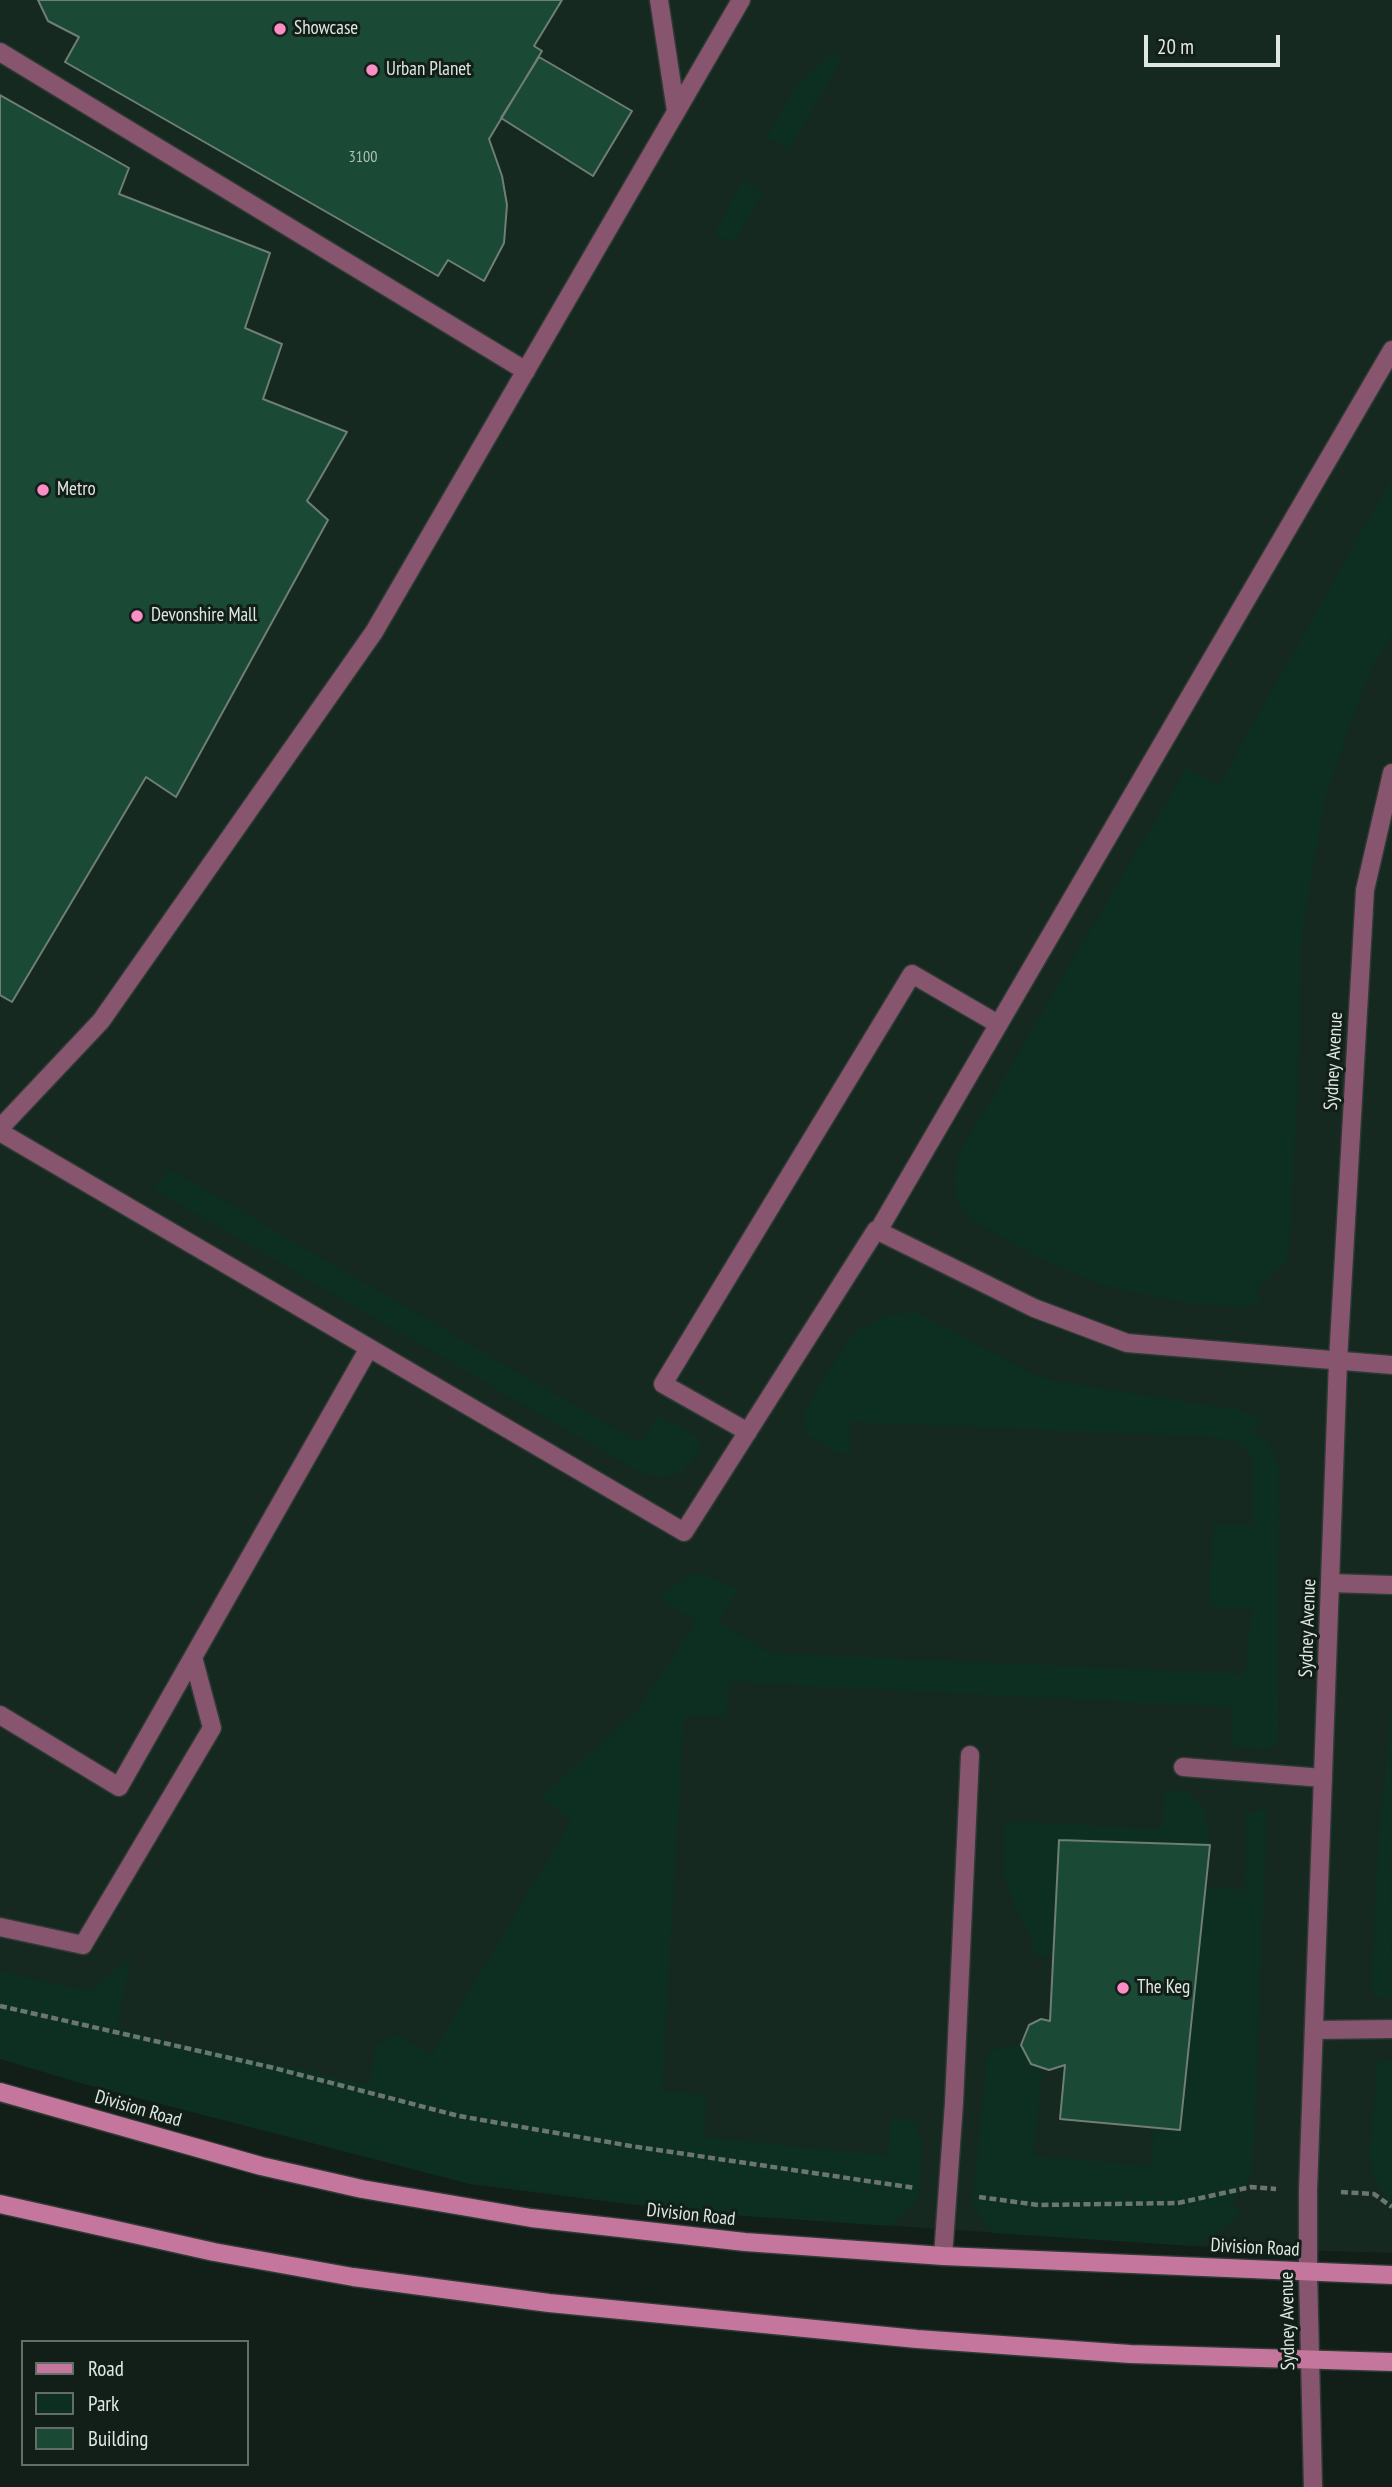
<!DOCTYPE html>
<html>
<head>
<meta charset="utf-8">
<style>
	body { margin:0 }
	#map { position:relative; width:1392px; height:2487px; overflow:hidden; background:#121e18; font-family:"PT Sans Narrow",sans-serif }
	canvas { display:block }
	.legend { position:absolute; left:21px; top:2340px; width:228px; height:126px; box-sizing:border-box; background:#121e18; border:2px solid #646e69; margin:0; padding:9px 12px; list-style:none; font-size:21px; color:#dfe7e3 }
	.legend li { display:flex; align-items:center; gap:14px; height:35px }
	.legend b { width:35px; border:2px solid #646e69 }
	.scale { position:absolute; left:1144px; top:35px; width:136px; height:32px; box-sizing:border-box; border:4px solid #dfe7e3; border-top:0; padding-left:9px; font-size:21px; line-height:24px; white-space:nowrap; color:#dfe7e3; -webkit-text-stroke:5px #121e18; paint-order:stroke }
</style>
</head>
<body>
<div id="map">
<canvas width="1392" height="2487"></canvas>
<ul class="legend">
<li><b style="height:9px;background:#c5769d"></b>Road</li>
<li><b style="height:19px;background:#0c2f21"></b>Park</li>
<li><b style="height:19px;background:#1a4936"></b>Building</li>
</ul>
<div class="scale">20 m</div>
</div>
<script>
const g = document.querySelector('canvas').getContext('2d');
g.lineJoin = 'round';
function fillPath(path, color) {
  g.fillStyle = color;
  g.fill(path, 'evenodd');
}
function toPath(rows) {
  const path = new Path2D();
  for (const r of rows) {
    path.moveTo(r[0], r[1]);
    for (let i = 2; i < r.length; i += 2) path.lineTo(r[i], r[i + 1]);
  }
  return path;
}
function trace(path, color, width, dash) {
  g.strokeStyle = color;
  g.lineWidth = width;
  g.lineCap = dash ? 'butt' : 'round';
  g.setLineDash(dash || []);
  g.stroke(path);
}
function drawText(font, color, halo, rows, align = 'center') {
  g.font = font + ' "PT Sans Narrow",sans-serif';
  g.lineWidth = 6;
  g.setLineDash([]);
  g.textBaseline = 'middle';
  g.strokeStyle = halo;
  g.fillStyle = color;
  for (const [text, x, y, turn = 0] of rows) {
    g.save();
    g.translate(x, y);
    g.rotate((+turn || 0) * Math.PI / 180);
    g.textAlign = isNaN(turn) ? turn : align;
    if (halo) g.strokeText(text, 0, 0);
    g.fillText(text, 0, 0);
    g.restore();
  }
}
fillPath(toPath([
	[0,0,1392,0,1392,2253,1224,2248,701,2213,470,2184,84,2084,0,2059]
]), '#152920');
fillPath(toPath([
	[834,51,842,59,789,149,767,137,793,90],
	[743,181,763,193,733,243,714,233],
	[1392,478,1392,634,1367,678,1326,794,1302,933,1298,1088,1290,1236,1286,1262,1256,1288,1262,1302,1251,1307,1185,1303,1101,1285,1045,1261,972,1220,958,1205,954,1178,959,1154,1186,768,1219,785],
	[169,1169,641,1444,658,1415,696,1436,701,1448,682,1472,663,1478,641,1473,155,1190],
	[916,1312,1033,1374,1060,1382,1240,1410,1262,1420,1253,1431,1268,1443,1279,1468,1278,1742,1267,1750,1232,1746,1231,1707,728,1682,727,1717,684,1716,662,2091,706,2094,704,2137,888,2156,892,2116,913,2121,921,2137,922,2162,917,2200,890,2226,701,2213,470,2184,84,2084,0,2059,0,1971,88,1991,131,1959,117,2029,369,2085,376,2045,397,2034,432,2055,571,1820,540,1798,638,1710,696,1621,658,1597,697,1572,738,1589,718,1621,769,1653,1245,1674,1252,1608,1224,1609,1213,1605,1209,1595,1214,1525,1253,1525,1252,1455,1237,1442,1213,1437,851,1422,850,1451,842,1455,808,1436,802,1416,848,1341,859,1330,886,1315],
	[1392,1706,1391,1985,1392,1998,1380,1998,1371,1992,1378,1844],
	[1164,1790,1188,1792,1205,1810,1210,1845,1059,1840,1053,1956,1033,1954,1032,1938,1017,1911,1004,1876,1004,1821,1162,1829],
	[1267,1808,1253,2164,1248,2182,1232,2203,1240,2213,1213,2236,1193,2246,993,2233,972,2203,988,2051,1021,2045,1031,2064,1043,2068,1033,2156,1151,2166,1154,2128,1180,2130,1205,1888,1245,1890,1246,1814],
	[1378,2060,1392,2061,1392,2207,1376,2184,1369,2155]
]), '#0c2f21');
const building = toPath([
	[38,0,562,0,534,46,542,51,489,139,502,176,507,205,504,243,484,281,448,260,438,276,65,62,79,37,48,21,38,0],
	[539,57,632,111,593,176,501,118,539,57],
	[0,95,129,168,119,194,270,253,245,328,282,344,263,399,347,432,307,501,328,520,176,797,146,777,12,1002,0,995,0,95],
	[1059,1840,1210,1845,1180,2130,1060,2119,1065,2065,1049,2070,1031,2064,1021,2045,1029,2025,1041,2019,1050,2021,1059,1840]
]);
fillPath(building, '#1a4936');
trace(building, '#6f7e76', 2);
const service = toPath([
	[659,0,676,111],
	[0,52,526,371],
	[0,1128,101,1021,374,632,741,0],
	[0,1132,684,1532,876,1230,1034,1308,1127,1343,1392,1365],
	[878,1231,1392,350],
	[748,1432,663,1384,912,974,998,1024],
	[1330,1583,1392,1585],
	[0,1715,119,1787,369,1348],
	[1183,1767,1323,1778],
	[0,1927,83,1945,212,1728,193,1657],
	[1314,2030,1392,2029],
	[943,2256,954,2103,970,1755]
]);
const minor = toPath([
	[1308,2271,1308,2190,1338,1361,1365,890,1392,773]
]);
const tertiary = toPath([
	[1308,2271,1313,2487]
]);
const secondary = toPath([
	[0,2092,261,2166,362,2189,531,2218,745,2242,943,2256,1392,2275],
	[0,2204,214,2252,353,2277,549,2303,917,2339,1130,2354,1392,2362]
]);
trace(service, '#2f3a34', 21);
trace(minor, '#2f3a34', 21);
trace(tertiary, '#2f3a34', 21);
trace(secondary, '#2f3a34', 21);
trace(toPath([
	[0,2006,270,2067,459,2116,631,2146,915,2188],
	[1341,2192,1374,2194,1392,2207],
	[979,2197,1038,2205,1178,2203,1251,2187,1276,2189]
]), '#6c7671', 4.5, [7, 3.5]);
trace(service, '#87556d', 18);
trace(minor, '#87556d', 18);
trace(tertiary, '#87556d', 18);
trace(secondary, '#c5769d', 18);
for (const [x, y, r, color] of [
	[280,29,7,"#fb8fc5"],
	[372,70,7,"#fb8fc5"],
	[43,490,7,"#fb8fc5"],
	[137,616,7,"#fb8fc5"],
	[1123,1988,7,"#fb8fc5"]
]) {
  const dot = new Path2D();
  dot.arc(x, y, r, 0, 2 * Math.PI);
  g.fillStyle = color;
  g.fill(dot);
  trace(dot, '#121e18', 2.5);
}
drawText('16px', '#aec0b8', null, [
	["3100",363,157]
]);
drawText('19px', '#dfe7e3', '#121e18', [
	["Showcase",294,29],
	["Urban Planet",386,70],
	["Metro",57,490],
	["Devonshire Mall",151,616],
	["The Keg",1137,1988]
], 'left');
drawText('19px', '#dfe7e3', '#121e18', [
	["Sydney Avenue",1334,1061,-87],
	["Sydney Avenue",1308,1628,-88],
	["Division Road",138,2109,16],
	["Division Road",691,2215,6],
	["Division Road",1255,2248,3],
	["Sydney Avenue",1288,2321,-91]
]);
</script>
</body>
</html>
